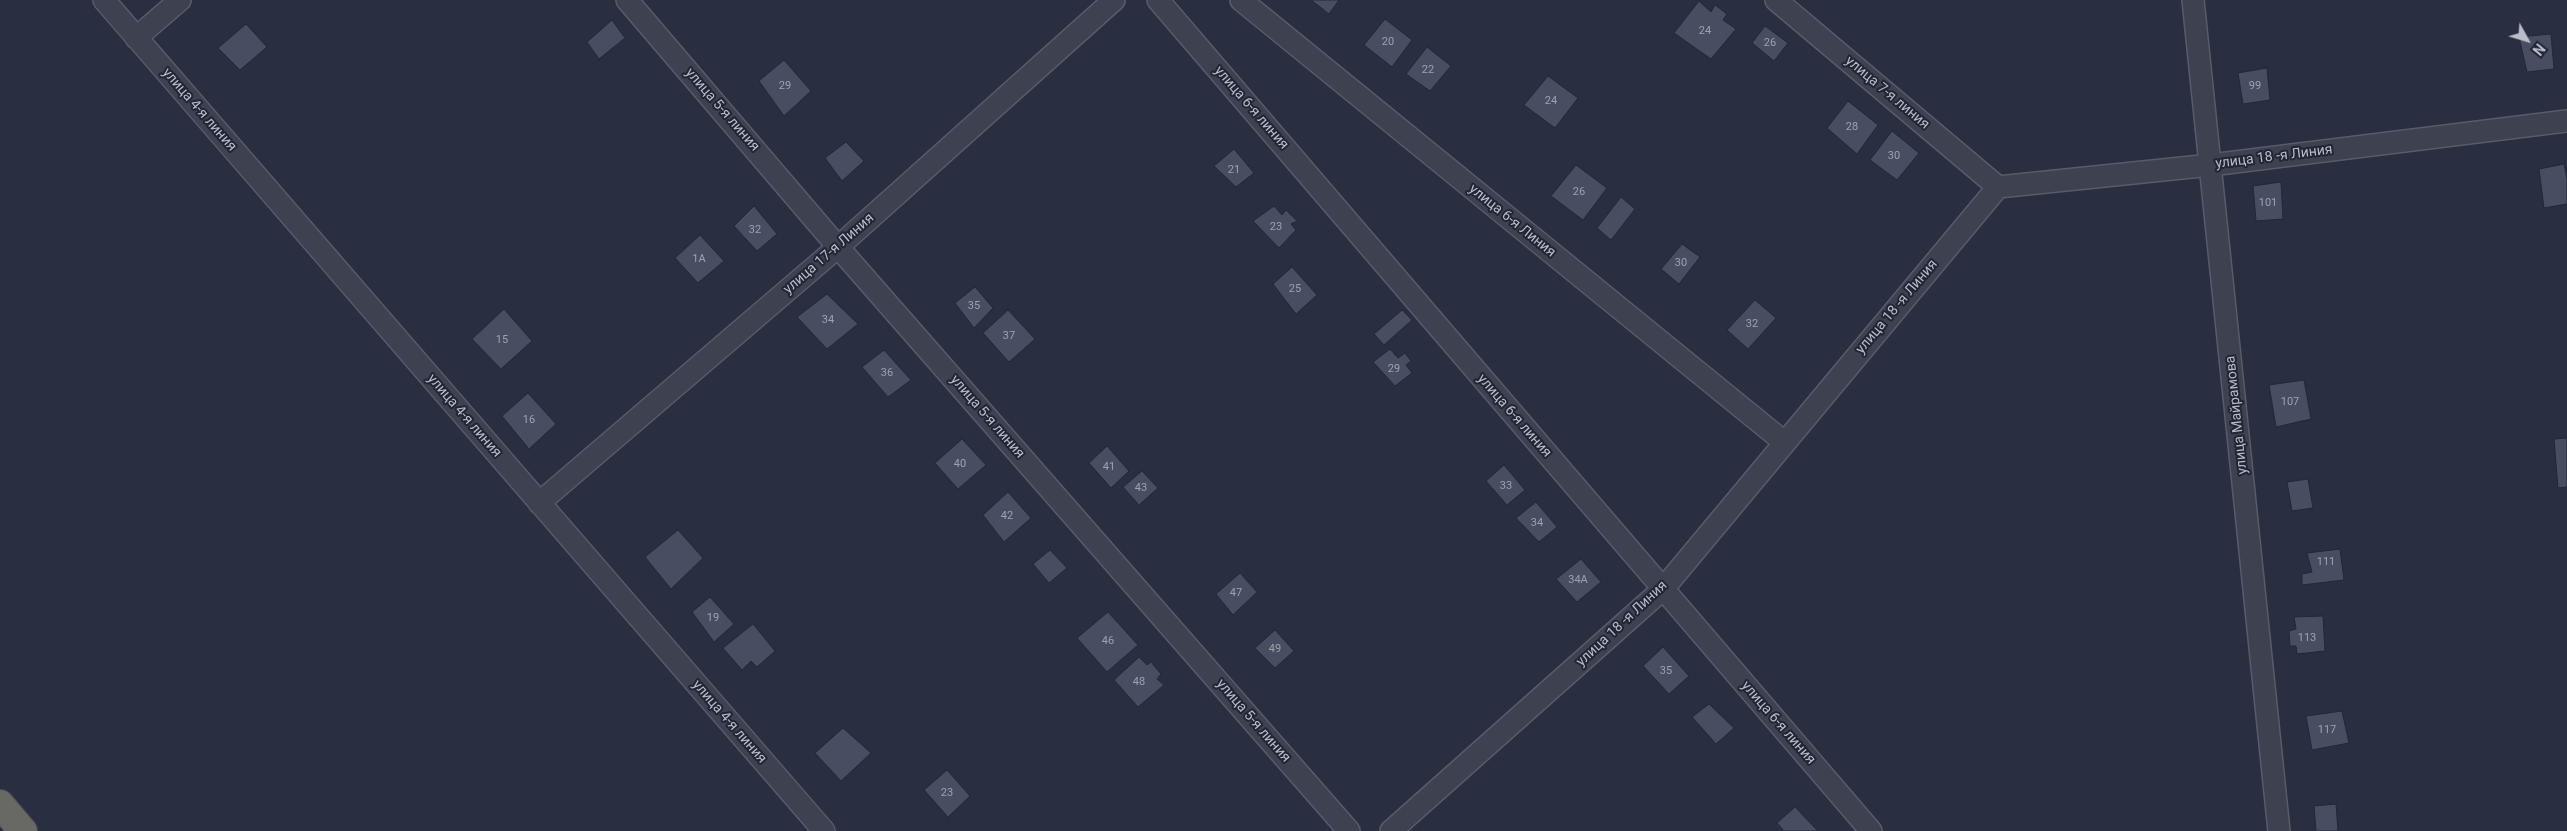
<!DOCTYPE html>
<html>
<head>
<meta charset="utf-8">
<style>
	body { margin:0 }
	#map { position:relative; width:2567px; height:831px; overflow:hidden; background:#292e40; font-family:Roboto,sans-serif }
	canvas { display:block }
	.north { position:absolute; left:2502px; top:15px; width:50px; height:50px; -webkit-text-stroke:4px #212635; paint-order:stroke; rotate:129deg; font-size:14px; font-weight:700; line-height:20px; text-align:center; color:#b9bdca }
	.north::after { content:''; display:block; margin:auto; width:18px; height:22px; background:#b9bdca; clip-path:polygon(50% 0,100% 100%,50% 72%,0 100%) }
</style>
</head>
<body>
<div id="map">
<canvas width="2567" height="831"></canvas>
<div class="north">N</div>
</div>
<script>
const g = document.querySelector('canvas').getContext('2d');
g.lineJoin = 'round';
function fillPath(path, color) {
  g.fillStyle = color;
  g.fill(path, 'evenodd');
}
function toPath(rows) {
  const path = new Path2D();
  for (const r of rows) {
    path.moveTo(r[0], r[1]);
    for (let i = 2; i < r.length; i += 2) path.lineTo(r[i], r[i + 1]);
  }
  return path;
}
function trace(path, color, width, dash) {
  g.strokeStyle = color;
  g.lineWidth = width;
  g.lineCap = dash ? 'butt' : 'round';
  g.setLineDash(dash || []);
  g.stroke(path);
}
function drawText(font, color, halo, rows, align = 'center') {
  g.font = font + ' Roboto,sans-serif';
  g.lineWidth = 4;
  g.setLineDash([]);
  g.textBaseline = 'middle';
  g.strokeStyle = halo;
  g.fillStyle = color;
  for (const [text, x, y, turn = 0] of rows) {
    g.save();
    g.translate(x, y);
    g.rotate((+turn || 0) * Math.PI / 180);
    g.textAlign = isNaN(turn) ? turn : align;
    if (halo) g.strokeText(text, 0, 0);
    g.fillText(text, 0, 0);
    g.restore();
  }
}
const building = toPath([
	[1311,0,1339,0,1329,14,1311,0],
	[1699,1,1711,12,1715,5,1727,14,1723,20,1736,29,1711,59,1674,33,1699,1],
	[1385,19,1412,40,1392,67,1364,45,1385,19],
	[612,20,625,38,599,59,587,42,612,20],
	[246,24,267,47,240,70,218,48,246,24],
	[1765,26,1788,43,1774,61,1752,43,1765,26],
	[2551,34,2554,69,2527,72,2519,37,2551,34],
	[1427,47,1451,66,1430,91,1406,74,1427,47],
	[784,60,811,91,784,116,759,81,784,60],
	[2267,68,2270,100,2243,104,2238,73,2267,68],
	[1548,76,1578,98,1555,128,1524,105,1548,76],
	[1848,101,1878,125,1857,154,1827,128,1848,101],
	[1892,131,1919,153,1897,180,1870,160,1892,131],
	[846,142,864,161,842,181,825,158,846,142],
	[1234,149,1254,173,1236,187,1214,166,1234,149],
	[2564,164,2567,179,2567,204,2544,208,2539,169,2564,164],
	[1576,165,1607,188,1583,220,1551,196,1576,165],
	[2281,182,2283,219,2256,221,2253,186,2281,182],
	[1621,197,1635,209,1611,240,1597,228,1621,197],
	[754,206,777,234,757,251,734,226,754,206],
	[1274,206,1282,215,1286,210,1297,221,1291,224,1296,230,1279,248,1253,221,1274,206],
	[700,235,724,261,698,283,675,258,700,235],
	[1682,244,1700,257,1679,284,1661,269,1682,244],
	[1292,267,1317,295,1296,314,1273,284,1292,267],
	[975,287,993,308,974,328,955,303,975,287],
	[827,294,858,324,827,349,797,317,827,294],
	[1755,300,1776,318,1748,349,1727,330,1755,300],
	[504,309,532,341,501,369,472,339,504,309],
	[1008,310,1035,339,1009,362,983,333,1008,310],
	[1402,310,1412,320,1384,345,1374,334,1402,310],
	[1390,349,1398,358,1405,353,1411,361,1406,365,1412,373,1395,386,1373,362,1390,349],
	[884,350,911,380,888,397,862,367,884,350],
	[2304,380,2311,419,2276,427,2269,385,2304,380],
	[528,393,556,424,529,449,502,416,528,393],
	[2567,438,2567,487,2558,488,2554,439,2567,438],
	[962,439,986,465,958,489,935,463,962,439],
	[1107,446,1129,471,1111,488,1089,463,1107,446],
	[1504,465,1525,490,1507,505,1486,481,1504,465],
	[1142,471,1158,488,1139,505,1123,487,1142,471],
	[2308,479,2313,508,2292,511,2287,482,2308,479],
	[1008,492,1031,518,1004,542,983,515,1008,492],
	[1536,502,1557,527,1539,542,1516,518,1536,502],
	[678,530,703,558,671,589,645,557,678,530],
	[2340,549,2344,580,2302,585,2302,574,2312,572,2307,553,2340,549],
	[1050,550,1067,568,1049,583,1033,564,1050,550],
	[1581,559,1601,582,1577,602,1556,579,1581,559],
	[1240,573,1257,592,1233,615,1216,594,1240,573],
	[710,597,734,624,714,642,692,612,710,597],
	[1108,612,1138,645,1107,672,1077,638,1108,612],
	[2323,616,2325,651,2297,654,2296,646,2290,646,2289,631,2296,629,2294,617,2323,616],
	[753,624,775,651,757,667,751,661,742,670,723,648,753,624],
	[1275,630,1294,651,1275,668,1255,648,1275,630],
	[1663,647,1689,676,1669,694,1643,666,1663,647],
	[1139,657,1147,665,1151,662,1161,674,1157,679,1164,685,1138,707,1114,680,1139,657],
	[1709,704,1734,728,1716,744,1692,717,1709,704],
	[2342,711,2349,743,2312,750,2306,716,2342,711],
	[843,728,871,753,841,781,815,753,843,728],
	[947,770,970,796,948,817,924,790,947,770],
	[2336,804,2338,831,2316,831,2314,806,2336,804],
	[1795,807,1818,831,1784,831,1777,823,1795,807]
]);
fillPath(building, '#484e61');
trace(building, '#232837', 1);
const minor = toPath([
	[104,0,824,831],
	[627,0,838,247,1349,831],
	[1158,0,1871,831],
	[1241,0,1784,442],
	[1776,0,1998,187],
	[2193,0,2279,831],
	[136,38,180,0],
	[539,503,838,247,1114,0],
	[1391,831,1663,589,1998,187,2211,165,2567,121]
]);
const trunk = toPath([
	[0,804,23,831]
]);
trace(minor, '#575c6a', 24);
trace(trunk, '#444957', 30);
trace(minor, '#3d4150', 21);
trace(trunk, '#686864', 28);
drawText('11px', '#9da1b0', null, [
	["24",1705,31],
	["20",1388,42],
	["26",1770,43],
	["22",1428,70],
	["29",785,86],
	["99",2255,86],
	["24",1551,101],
	["28",1852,127],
	["30",1894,156],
	["21",1234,170],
	["26",1579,192],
	["101",2268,203],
	["23",1276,227],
	["32",755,230],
	["1А",699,259],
	["30",1681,263],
	["25",1295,289],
	["35",974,306],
	["34",828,320],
	["32",1752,324],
	["37",1009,336],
	["15",502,340],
	["29",1394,369],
	["36",887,373],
	["107",2290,402],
	["16",529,420],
	["40",960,464],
	["41",1109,467],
	["33",1506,486],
	["43",1141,488],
	["42",1007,516],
	["34",1537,523],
	["111",2326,562],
	["34А",1578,580],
	["47",1236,593],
	["19",713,618],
	["113",2307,638],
	["46",1108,641],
	["49",1275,649],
	["35",1666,671],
	["48",1139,682],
	["117",2327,730],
	["23",947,793]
]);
drawText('14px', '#b9bdca', '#212635', [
	["улица 7-я линия",1887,93,40],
	["улица 6-я линия",1251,108,49],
	["улица 4-я линия",199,110,49],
	["улица 5-я линия",722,110,49],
	["улица 18 -я Линия",2274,157,-7],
	["улица 6-я Линия",1512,221,39],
	["улица 17-я Линия",829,254,-41],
	["улица 18 -я Линия",1897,307,-50],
	["улица Майрамова",2237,415,-96],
	["улица 4-я линия",464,416,49],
	["улица 6-я линия",1514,416,49],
	["улица 5-я линия",987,417,49],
	["улица 18 -я Линия",1622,624,-43],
	["улица 5-я линия",1253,721,49],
	["улица 4-я линия",729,722,49],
	["улица 6-я линия",1778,723,49]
]);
</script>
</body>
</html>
